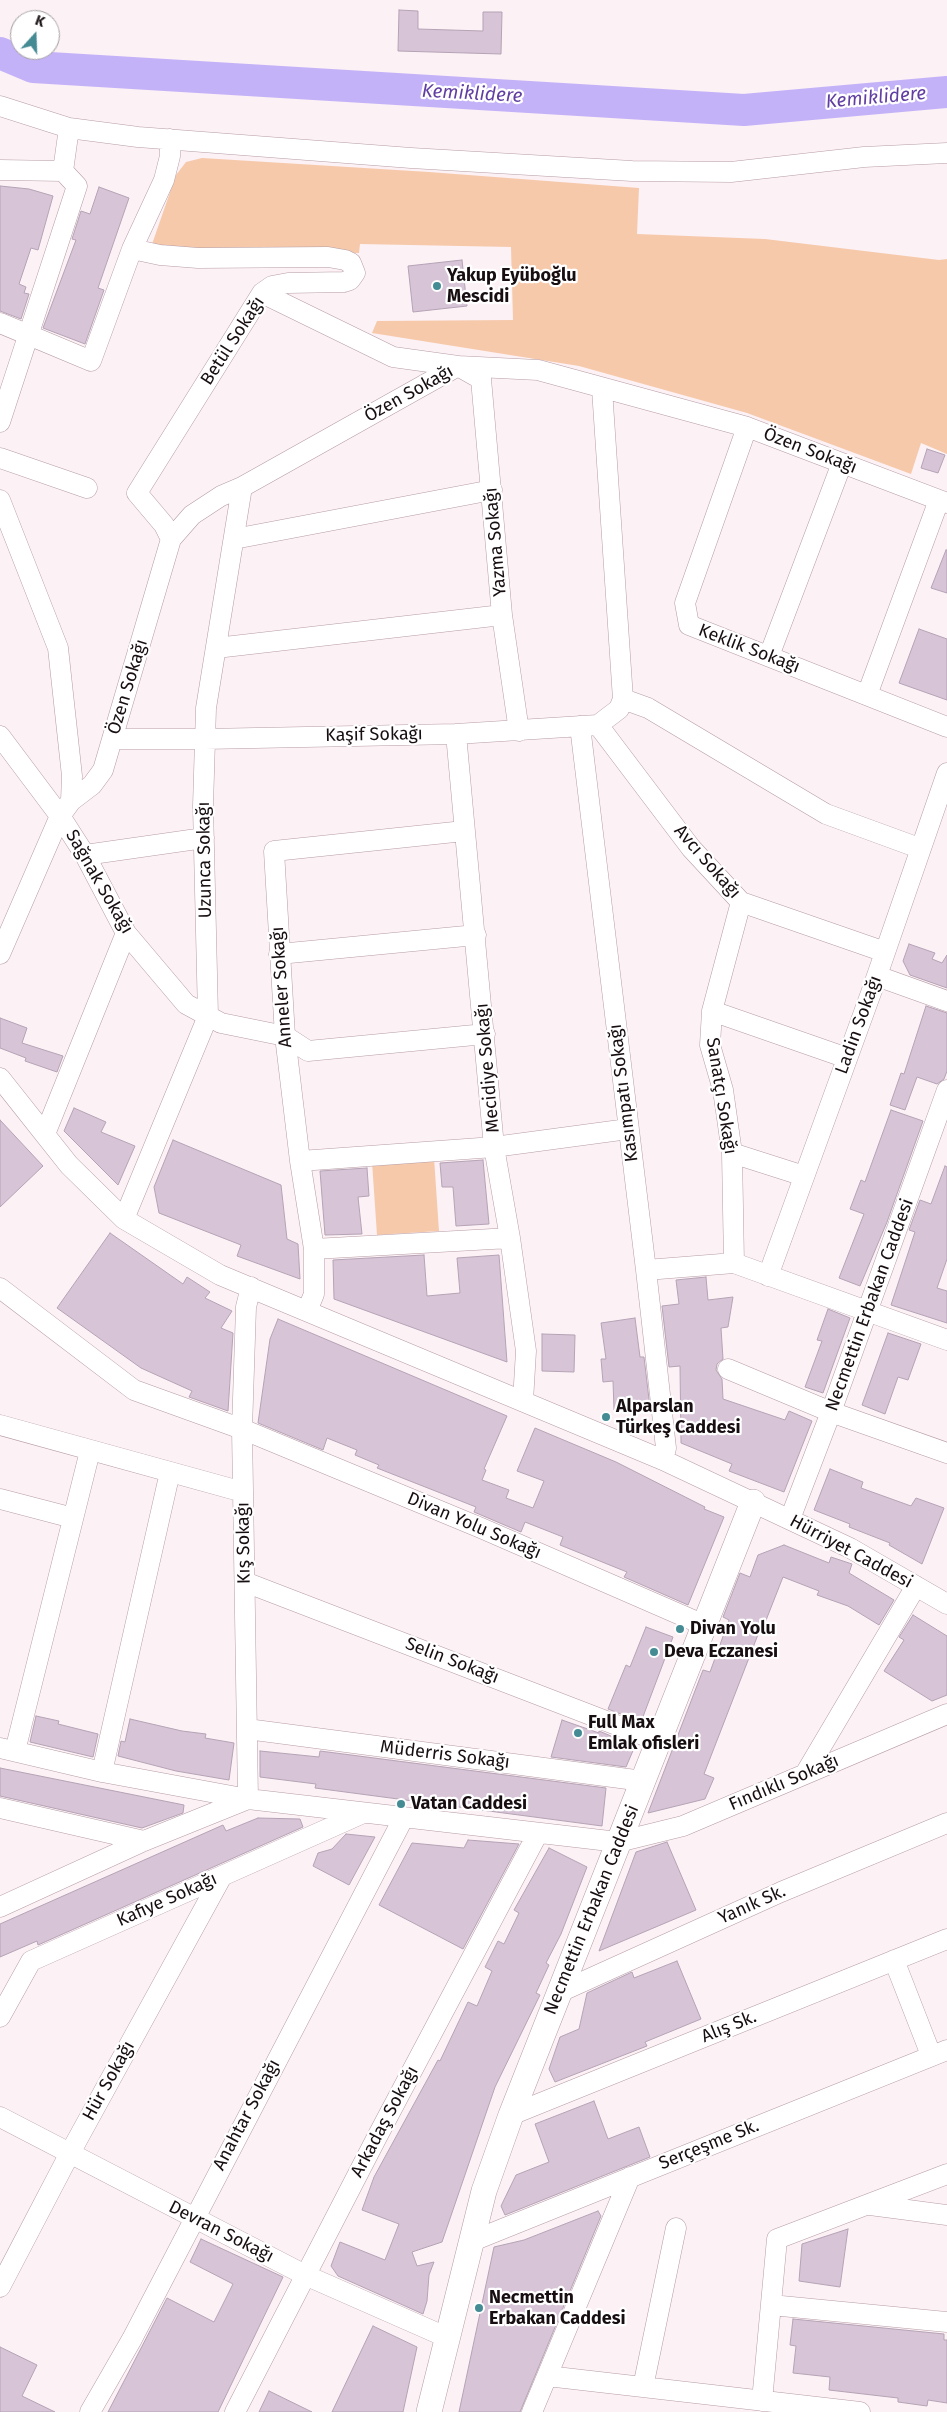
<!DOCTYPE html>
<html>
<head>
<meta charset="utf-8">
<style>
	body { margin:0 }
	#map { position:relative; width:947px; height:2412px; overflow:hidden; background:#fcf1f5; font-family:"Fira Sans",sans-serif }
	canvas { display:block }
	.north { position:absolute; left:10px; top:10px; width:50px; height:50px; box-sizing:border-box; background:#fff; border:1px solid #a29fa0; border-radius:50%; rotate:20deg; font-size:14px; font-weight:700; line-height:20px; text-align:center; color:#170e11 }
	.north::after { content:''; display:block; margin:auto; width:18px; height:22px; background:#448b94; clip-path:polygon(50% 0,100% 100%,50% 72%,0 100%) }
</style>
</head>
<body>
<div id="map">
<canvas width="947" height="2412"></canvas>
<div class="north">K</div>
</div>
<script>
const g = document.querySelector('canvas').getContext('2d');
g.lineJoin = 'round';
function fillPath(path, color) {
  g.fillStyle = color;
  g.fill(path, 'evenodd');
}
function toPath(rows) {
  const path = new Path2D();
  for (const r of rows) {
    path.moveTo(r[0], r[1]);
    for (let i = 2; i < r.length; i += 2) path.lineTo(r[i], r[i + 1]);
  }
  return path;
}
function trace(path, color, width, dash) {
  g.strokeStyle = color;
  g.lineWidth = width;
  g.lineCap = dash ? 'butt' : 'round';
  g.setLineDash(dash || []);
  g.stroke(path);
}
function drawText(font, color, halo, rows, align = 'center') {
  g.font = font + ' "Fira Sans",sans-serif';
  g.lineWidth = 4.5;
  g.setLineDash([]);
  g.textBaseline = 'middle';
  g.strokeStyle = halo;
  g.fillStyle = color;
  for (const [text, x, y, turn = 0] of rows) {
    g.save();
    g.translate(x, y);
    g.rotate((+turn || 0) * Math.PI / 180);
    g.textAlign = isNaN(turn) ? turn : align;
    if (halo) g.strokeText(text, 0, 0);
    g.fillText(text, 0, 0);
    g.restore();
  }
}
fillPath(toPath([
	[202,158,429,172,639,188,637,234,765,239,939,260,947,259,947,454,921,443,911,474,747,413,579,366,372,333,377,321,513,320,511,247,360,244,359,253,150,250,176,175,186,162],
	[434,1158,439,1231,377,1235,372,1162]
]), '#f6c9ab');
trace(toPath([
	[0,53,33,67,744,110,947,92]
]), '#c4b2f8', 32);
const building = toPath([
	[399,10,418,11,418,29,483,31,483,12,502,12,501,54,398,51,399,10],
	[0,186,29,189,53,196,38,250,31,248,19,284,26,287,24,293,29,294,21,319,0,311,0,186],
	[99,187,129,198,98,288,104,290,85,344,43,328,76,240,72,239,81,211,90,214,99,187],
	[462,260,467,306,413,312,408,266,462,260],
	[927,449,945,455,938,473,921,468,927,449],
	[946,550,947,550,947,593,931,588,946,550],
	[919,629,947,639,947,700,899,683,919,629],
	[909,944,935,953,932,959,942,963,947,955,947,988,910,975,903,961,909,944],
	[926,1006,947,1013,947,1071,944,1079,937,1084,917,1077,905,1110,890,1105,901,1073,904,1074,926,1006],
	[0,1018,27,1028,22,1043,63,1056,57,1072,25,1061,26,1058,0,1048,0,1018],
	[74,1108,106,1122,101,1132,135,1146,118,1185,64,1131,74,1108],
	[891,1110,923,1121,887,1222,860,1286,839,1278,864,1214,850,1209,861,1180,865,1182,891,1110],
	[0,1120,43,1166,0,1207,0,1120],
	[173,1140,281,1185,287,1239,298,1244,300,1279,237,1256,241,1245,159,1213,154,1187,173,1140],
	[483,1160,489,1224,456,1226,453,1187,442,1187,440,1163,483,1160],
	[945,1166,947,1167,947,1259,937,1288,947,1291,947,1323,891,1305,915,1232,909,1230,920,1200,931,1204,945,1166],
	[367,1168,369,1196,358,1197,362,1234,325,1235,320,1171,367,1168],
	[110,1233,183,1284,187,1277,210,1292,205,1298,232,1311,221,1328,233,1333,228,1411,189,1397,192,1391,141,1368,57,1308,110,1233],
	[424,1255,427,1296,460,1293,457,1258,499,1255,507,1362,334,1299,333,1260,424,1255],
	[706,1277,708,1300,733,1297,728,1327,721,1328,723,1359,717,1364,716,1370,722,1379,723,1399,785,1420,789,1411,812,1421,784,1492,729,1471,732,1464,681,1443,680,1366,669,1367,662,1306,679,1304,676,1280,706,1277],
	[828,1309,850,1318,823,1393,805,1387,822,1341,817,1340,828,1309],
	[635,1318,640,1357,644,1357,650,1408,614,1410,613,1381,603,1382,601,1359,606,1359,601,1323,635,1318],
	[278,1319,507,1416,484,1469,486,1470,482,1480,509,1490,506,1498,533,1508,544,1481,517,1471,535,1428,616,1462,705,1507,704,1509,724,1517,688,1605,624,1577,627,1572,560,1545,563,1537,525,1522,521,1532,474,1512,476,1507,377,1468,379,1465,355,1455,357,1450,327,1438,323,1450,258,1423,270,1339,278,1319],
	[888,1333,921,1344,908,1380,898,1377,885,1414,862,1405,888,1333],
	[542,1334,575,1335,574,1372,542,1371,542,1334],
	[830,1469,863,1482,861,1488,911,1506,916,1498,944,1508,922,1564,889,1545,890,1543,849,1527,850,1524,814,1510,830,1469],
	[784,1545,829,1563,831,1557,852,1564,849,1573,894,1600,879,1625,848,1606,817,1595,819,1591,783,1577,761,1633,759,1632,704,1774,714,1778,705,1799,648,1813,703,1670,710,1672,729,1620,723,1617,740,1573,750,1577,758,1555,784,1545],
	[913,1615,947,1636,947,1695,932,1701,884,1671,904,1640,899,1637,913,1615],
	[646,1627,673,1637,641,1722,608,1709,626,1665,630,1667,646,1627],
	[36,1716,59,1721,58,1724,98,1734,93,1757,30,1742,36,1716],
	[130,1719,182,1731,206,1734,205,1738,234,1743,229,1780,176,1771,118,1756,121,1741,125,1742,130,1719],
	[562,1720,599,1733,599,1731,635,1746,626,1767,551,1757,562,1720],
	[260,1751,319,1757,320,1751,606,1788,602,1826,315,1788,316,1784,260,1777,260,1751],
	[0,1768,184,1805,183,1813,142,1828,0,1796,0,1768],
	[258,1818,300,1819,303,1827,38,1945,37,1941,0,1957,0,1924,223,1825,226,1831,258,1818],
	[346,1834,375,1837,349,1885,313,1866,318,1853,332,1849,346,1834],
	[468,1840,519,1844,463,1949,379,1905,412,1843,464,1848,468,1840],
	[667,1842,696,1910,599,1951,636,1852,667,1842],
	[549,1848,587,1867,561,1934,546,1963,549,1965,536,1993,540,1995,495,2087,442,2242,412,2252,417,2266,434,2262,429,2275,427,2301,423,2314,338,2276,331,2266,340,2242,385,2260,399,2224,362,2210,374,2177,438,2060,440,2061,468,2002,477,2006,492,1971,485,1967,498,1941,504,1944,519,1913,514,1910,549,1848],
	[677,1961,701,2019,645,2042,647,2046,555,2082,549,2069,560,2037,579,2029,587,1993,632,1972,634,1978,677,1961],
	[594,2101,608,2139,639,2127,650,2157,505,2215,501,2206,516,2175,549,2162,535,2124,594,2101],
	[598,2211,601,2216,520,2412,459,2412,494,2247,524,2240,598,2211],
	[848,2229,840,2287,799,2281,802,2244,848,2229],
	[201,2239,283,2277,218,2412,108,2412,167,2298,214,2322,233,2284,190,2262,201,2239],
	[793,2319,944,2334,944,2340,947,2340,947,2403,928,2400,927,2406,898,2402,898,2398,829,2390,830,2377,793,2373,796,2346,790,2345,793,2319],
	[373,2326,417,2347,403,2412,332,2412,373,2326],
	[0,2347,37,2365,22,2396,55,2412,0,2412,0,2347],
	[269,2391,312,2412,259,2412,269,2391]
]);
fillPath(building, '#d7c4d7');
trace(building, '#b5a3b5', 1);
const minor = toPath([
	[0,106,69,128,138,137,411,158,632,171,731,172,864,157,947,153],
	[0,170,63,171,77,186,0,422],
	[63,171,69,128],
	[132,249,160,255,198,258,328,257,345,260,351,263,355,273,350,280,344,282,288,283,272,286,262,293,137,493,164,525,171,539],
	[262,293,393,357,458,366,481,379,502,615,519,731],
	[0,323,91,361,132,249,164,180,170,156,170,139],
	[747,427,685,603,689,625,947,727],
	[0,458,87,488],
	[0,500,58,648,72,776,71,801,60,816,0,954],
	[234,539,492,490],
	[216,648,502,615],
	[769,656,842,463],
	[867,695,939,500],
	[623,699,648,708,826,814,919,848],
	[598,725,691,848,741,902,885,952],
	[580,726,646,1270,666,1448,663,1460],
	[456,734,494,1147,510,1238,526,1351,523,1401],
	[0,736,60,816,85,855,126,933,186,1004,221,1023,285,1036,308,1051,485,1034],
	[112,739,205,739,456,734,598,725,619,709,623,699,602,389],
	[71,801,92,785,103,770,171,539,192,515,221,496,242,487,458,366,538,370,747,427,947,503],
	[85,855,204,838],
	[279,954,476,935],
	[877,976,947,1001],
	[712,1011,847,1058],
	[0,1078,69,1165,124,1219,220,1275,663,1460,850,1548,947,1604],
	[45,1134,126,933],
	[732,1153,804,1176],
	[300,1161,494,1147,628,1129],
	[124,1219,208,1016,203,806,206,708,242,487],
	[314,1249,510,1238],
	[734,1263,732,1153,723,1090,710,1045,712,1011,741,902],
	[646,1270,734,1263,947,1340],
	[768,1276,871,993,947,773],
	[0,1288,134,1390,242,1429,481,1528,704,1625],
	[307,1311,314,1294,314,1249,300,1161,285,1036,274,851,464,831],
	[728,1369,831,1412,947,1453],
	[0,1425,243,1492],
	[0,1499,73,1518],
	[790,1519,831,1412,947,1090],
	[245,1582,658,1741],
	[247,1729,643,1781],
	[0,1748,102,1772,248,1799,618,1842,683,1826,947,1714],
	[15,1751,90,1451],
	[102,1772,170,1472],
	[805,1774,916,1586],
	[0,1808,144,1841],
	[0,1907,144,1841,248,1799,242,1429,246,1307,251,1287],
	[894,1960,931,2055],
	[560,1992,781,1892,947,1823],
	[0,2017,31,1961,361,1814],
	[511,2115,947,1939],
	[0,2117,305,2275,446,2337],
	[870,2205,947,2215],
	[470,2242,947,2050],
	[0,2287,70,2153,222,1876],
	[771,2305,947,2322],
	[547,2376,860,2412],
	[643,2387,676,2228],
	[762,2401,777,2239,947,2174],
	[90,2412,132,2339,404,1817],
	[235,2412,377,2137,538,1833],
	[532,2412,630,2177]
]);
const major = toPath([
	[429,2412,484,2191,511,2115,753,1502]
]);
trace(minor, '#b69da5', 21);
trace(major, '#b69da5', 26);
trace(minor, '#fff', 20);
trace(major, '#fff', 25);
for (const [x, y, r, color] of [
	[437,286,5,"#448b94"],
	[606,1417,5,"#448b94"],
	[680,1629,5,"#448b94"],
	[654,1652,5,"#448b94"],
	[578,1733,5,"#448b94"],
	[401,1804,5,"#448b94"],
	[479,2308,5,"#448b94"]
]) {
  const dot = new Path2D();
  dot.arc(x, y, r, 0, 2 * Math.PI);
  g.fillStyle = color;
  g.fill(dot);
  trace(dot, '#fff', 2);
}
drawText('bold 18px', '#170e11', '#fff', [
	["Yakup Eyüboğlu",447,276],
	["Mescidi",447,297],
	["Alparslan",616,1407],
	["Türkeş Caddesi",616,1428],
	["Divan Yolu",690,1629],
	["Deva Eczanesi",664,1652],
	["Full Max",588,1723],
	["Emlak ofisleri",588,1744],
	["Vatan Caddesi",411,1804],
	["Necmettin",489,2298],
	["Erbakan Caddesi",489,2319]
], 'left');
drawText('18px', '#170e11', '#fff', [
	["Betül Sokağı",233,341,-57],
	["Özen Sokağı",409,394,-29],
	["Özen Sokağı",810,451,21],
	["Yazma Sokağı",496,542,-95],
	["Keklik Sokağı",749,649,21],
	["Özen Sokağı",128,687,-73],
	["Kaşif Sokağı",374,735,-1],
	["Uzunca Sokağı",205,860,-91],
	["Avcı Sokağı",707,862,49],
	["Sağnak Sokağı",99,882,60],
	["Anneler Sokağı",282,987,-94],
	["Ladin Sokağı",859,1025,-70],
	["Mecidiye Sokağı",488,1068,-95],
	["Kasımpatı Sokağı",624,1093,-97],
	["Sanatçı Sokağı",721,1096,81],
	["Necmettin Erbakan Caddesi",870,1305,-70],
	["Divan Yolu Sokağı",474,1526,23],
	["Kış Sokağı",244,1543,-91],
	["Hürriyet Caddesi",851,1552,28],
	["Selin Sokağı",452,1661,21],
	["Müderris Sokağı",445,1755,7],
	["Fındıklı Sokağı",784,1783,-23],
	["Kafiye Sokağı",167,1900,-24],
	["Yanık Sk.",752,1905,-24],
	["Necmettin Erbakan Caddesi",592,1910,-68],
	["Alış Sk.",729,2027,-22],
	["Hür Sokağı",109,2081,-61],
	["Anahtar Sokağı",247,2115,-62],
	["Arkadaş Sokağı",385,2122,-62],
	["Serçeşme Sk.",709,2145,-22],
	["Devran Sokağı",221,2232,27]
]);
drawText('italic 19px', '#613ea2', '#fff', [
	["Kemiklidere",472,94,3],
	["Kemiklidere",876,98,-5]
]);
</script>
</body>
</html>
